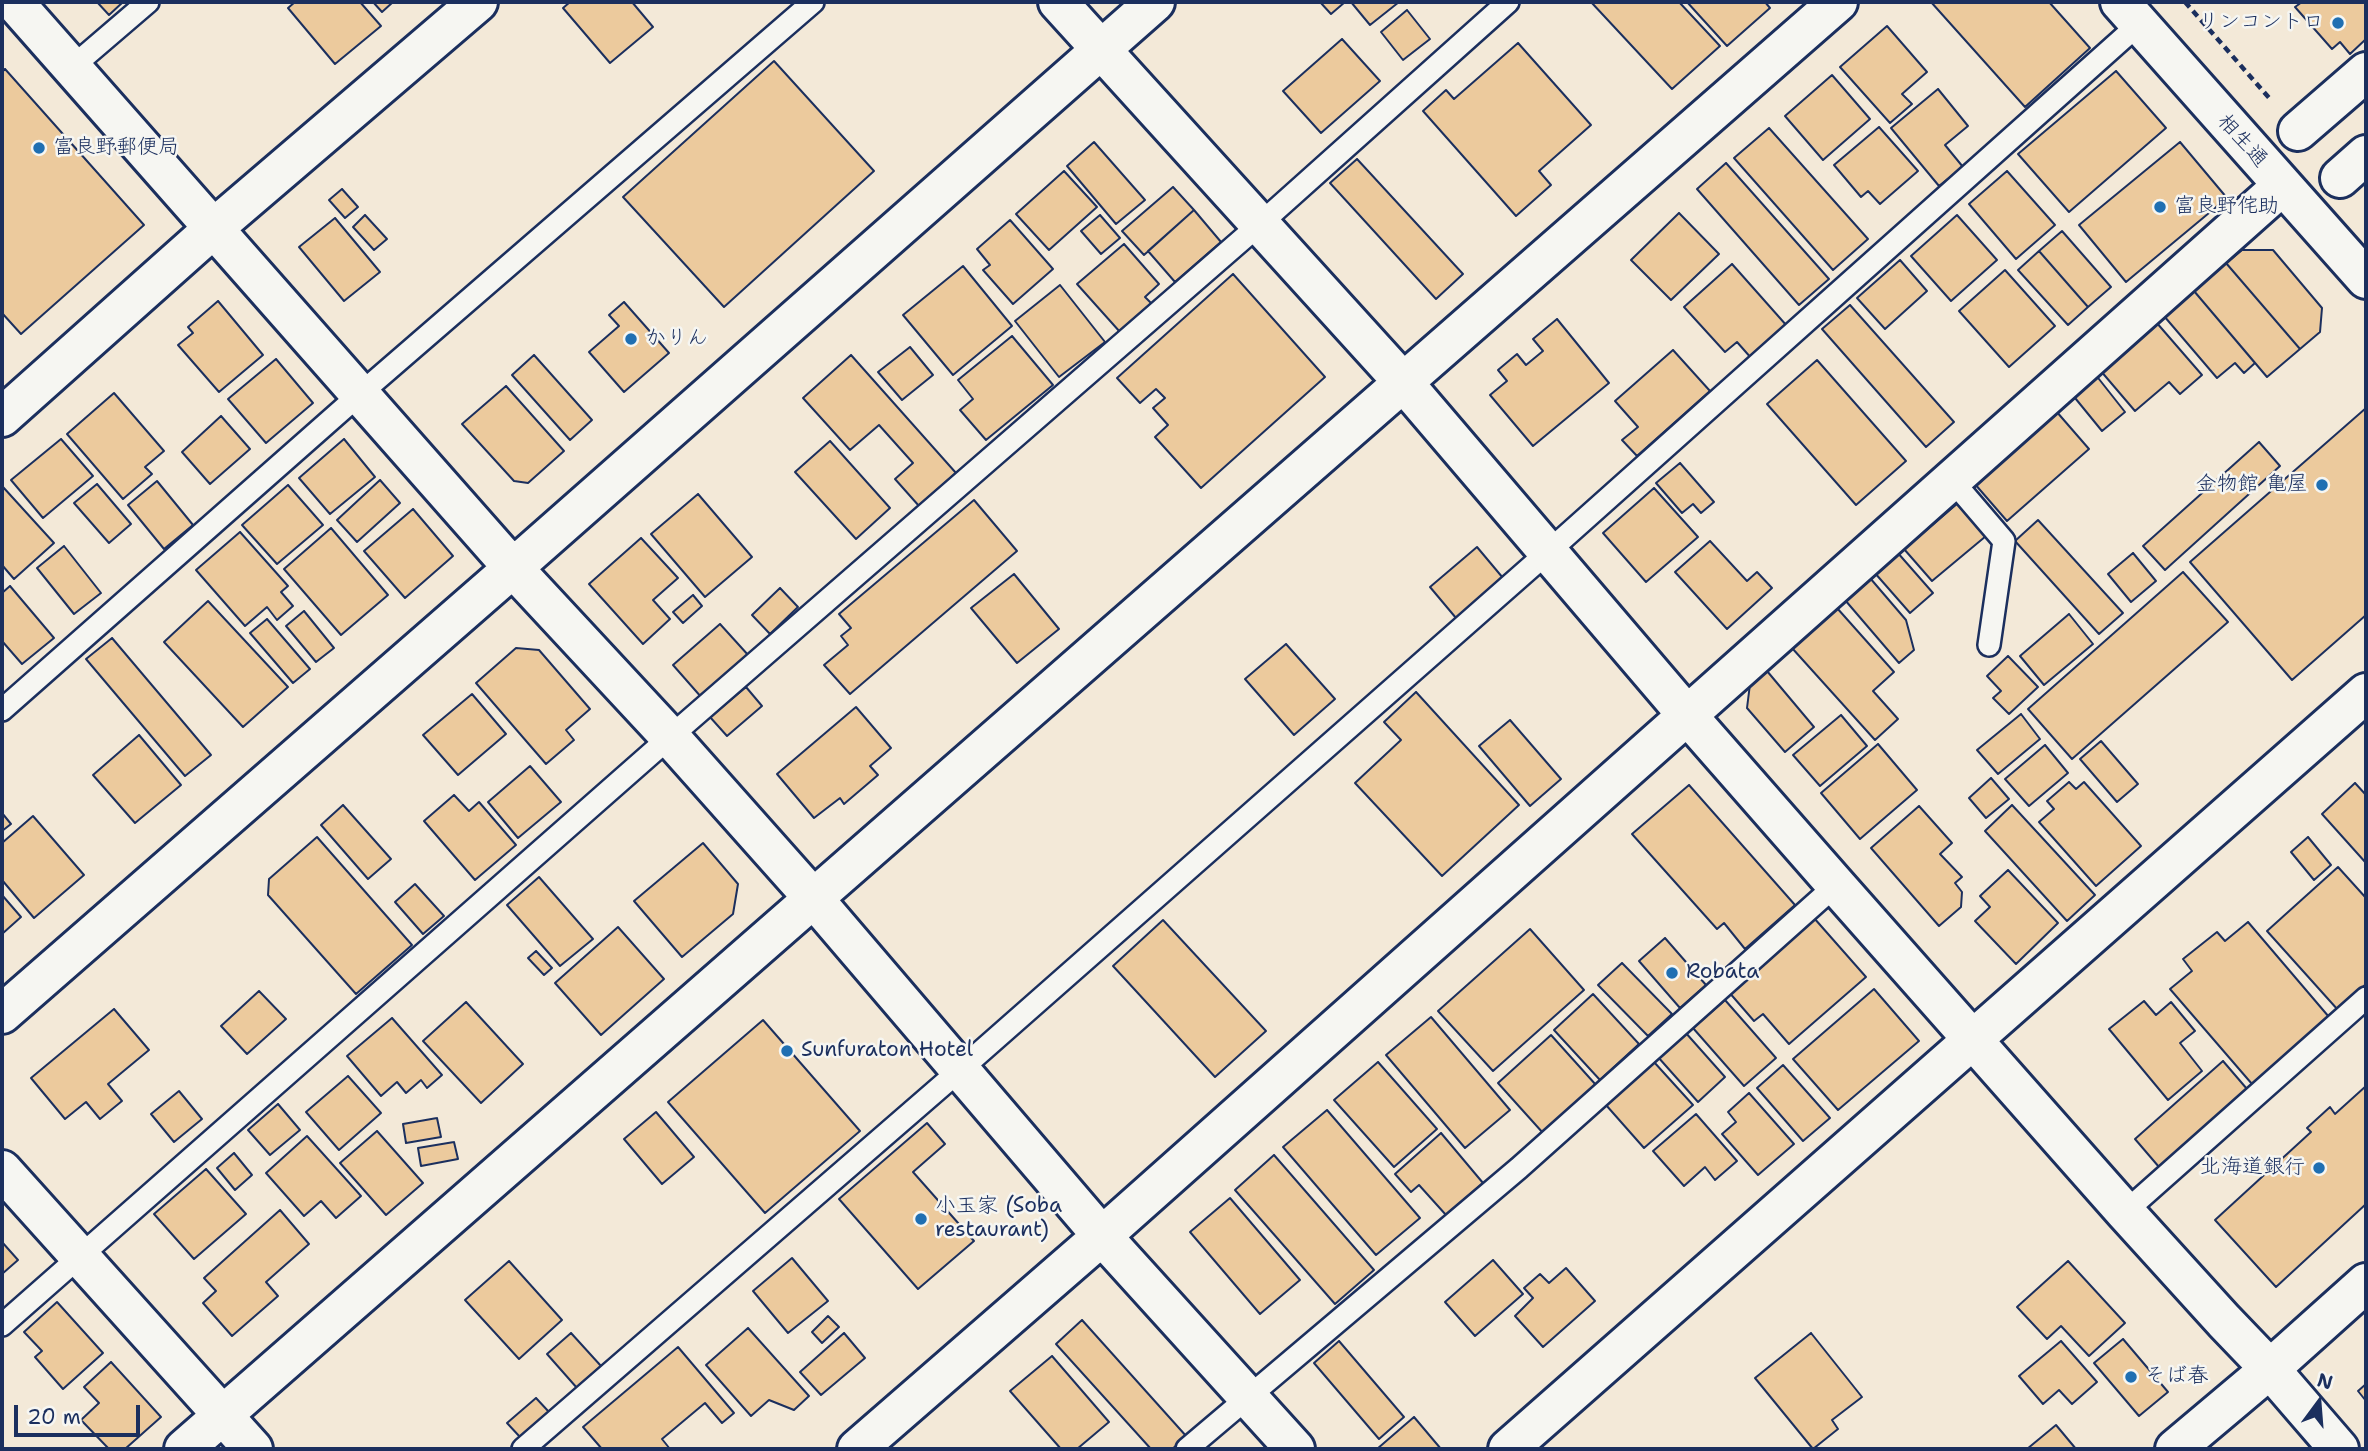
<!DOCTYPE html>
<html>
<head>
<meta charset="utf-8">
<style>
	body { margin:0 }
	#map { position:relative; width:2368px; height:1451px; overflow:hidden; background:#f3e9d8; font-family:"Shantell Sans",sans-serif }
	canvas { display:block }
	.frame { position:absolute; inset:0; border:4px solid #1b2f5e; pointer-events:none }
	.north { position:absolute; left:2284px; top:1367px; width:70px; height:70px; -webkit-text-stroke:5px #f6f6f2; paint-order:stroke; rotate:16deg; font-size:19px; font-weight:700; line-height:28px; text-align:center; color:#1b2f5e }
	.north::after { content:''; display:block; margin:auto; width:24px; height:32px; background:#1b2f5e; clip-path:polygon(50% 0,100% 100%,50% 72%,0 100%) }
	.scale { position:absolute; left:14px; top:1405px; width:126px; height:32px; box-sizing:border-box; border:4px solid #1b2f5e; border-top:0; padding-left:9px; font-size:21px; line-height:24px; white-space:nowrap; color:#1b2f5e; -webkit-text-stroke:5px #f6f6f2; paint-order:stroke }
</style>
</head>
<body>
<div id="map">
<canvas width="2368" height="1451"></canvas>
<div class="frame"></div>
<div class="north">N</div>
<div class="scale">20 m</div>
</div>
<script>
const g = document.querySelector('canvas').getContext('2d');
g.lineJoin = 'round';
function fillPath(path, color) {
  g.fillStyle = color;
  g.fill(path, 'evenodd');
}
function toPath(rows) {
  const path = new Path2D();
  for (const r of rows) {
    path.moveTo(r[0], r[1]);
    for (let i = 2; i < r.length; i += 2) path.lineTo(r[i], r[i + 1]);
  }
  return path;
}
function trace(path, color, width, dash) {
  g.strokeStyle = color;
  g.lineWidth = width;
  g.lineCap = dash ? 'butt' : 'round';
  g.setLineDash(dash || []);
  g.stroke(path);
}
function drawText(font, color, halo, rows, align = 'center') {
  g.font = font + ' "Shantell Sans","Klee One",sans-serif';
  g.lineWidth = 5;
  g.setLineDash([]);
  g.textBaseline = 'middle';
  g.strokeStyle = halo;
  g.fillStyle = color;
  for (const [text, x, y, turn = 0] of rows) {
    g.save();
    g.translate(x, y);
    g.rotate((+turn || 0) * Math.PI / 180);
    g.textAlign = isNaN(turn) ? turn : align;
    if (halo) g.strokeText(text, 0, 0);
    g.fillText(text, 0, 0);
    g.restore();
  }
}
const building = toPath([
	[97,2,123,2,109,15,97,2],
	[295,2,360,2,381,26,335,64,288,8,295,2],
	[373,2,393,2,382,12,373,2],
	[570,2,632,2,653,27,610,63,563,8,570,2],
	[1320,2,1345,2,1331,14,1320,2],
	[1351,2,1399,2,1370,25,1351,2],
	[1591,2,1679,2,1720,46,1672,89,1591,2],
	[1687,2,1765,2,1770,8,1727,46,1687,2],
	[1931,2,2049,2,2090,48,2025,107,1931,2],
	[2302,2,2366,2,2366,39,2350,54,2340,42,2332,49,2295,7,2302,2],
	[1407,10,1430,39,1403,60,1381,32,1407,10],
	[1887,26,1927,72,1902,94,1912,104,1890,123,1840,67,1887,26],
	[1342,39,1380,81,1321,133,1283,91,1342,39],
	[1518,43,1591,125,1539,171,1551,185,1516,216,1423,111,1446,90,1454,99,1518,43],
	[774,61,874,171,724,307,623,197,774,61],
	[5,69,144,225,21,334,2,313,2,72,5,69],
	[2116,71,2166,128,2069,212,2018,154,2116,71],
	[1832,75,1870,119,1823,160,1785,116,1832,75],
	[1938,89,1968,126,1945,145,1963,167,1939,186,1891,128,1938,89],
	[1879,127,1918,171,1880,204,1868,191,1861,197,1834,165,1879,127],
	[1769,128,1868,239,1833,270,1734,158,1769,128],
	[1094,142,1145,200,1116,224,1067,166,1094,142],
	[2180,142,2227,198,2126,282,2079,225,2180,142],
	[1357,159,1463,274,1436,299,1330,183,1357,159],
	[1726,163,1829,279,1799,305,1697,189,1726,163],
	[1064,171,1097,207,1049,250,1016,214,1064,171],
	[2007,171,2055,225,2016,259,1969,204,2007,171],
	[1173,187,1194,210,1144,255,1122,231,1173,187],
	[342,189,358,207,345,218,329,200,342,189],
	[1194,210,1221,242,1175,282,1148,251,1194,210],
	[1679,213,1719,254,1671,300,1631,260,1679,213],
	[365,215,387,239,374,250,353,227,365,215],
	[1100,215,1120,238,1101,254,1081,231,1100,215],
	[1957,215,1997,260,1951,301,1911,256,1957,215],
	[335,218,380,272,344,301,299,247,335,218],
	[1010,220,1053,269,1013,304,983,270,990,265,977,249,1010,220],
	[2062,231,2111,287,2088,307,2039,251,2062,231],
	[1124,244,1159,284,1145,297,1152,304,1120,332,1077,284,1124,244],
	[2242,250,2273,250,2322,308,2320,332,2300,349,2226,263,2242,250],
	[2039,251,2088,307,2068,325,2018,270,2039,251],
	[1900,260,1927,291,1885,329,1857,298,1900,260],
	[2226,263,2300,349,2267,377,2194,291,2226,263],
	[1732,264,1787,326,1752,359,1737,342,1725,352,1684,307,1732,264],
	[963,266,1012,326,953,375,903,315,963,266],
	[2005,270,2055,326,2009,367,1959,311,2005,270],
	[1233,274,1325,377,1201,488,1155,437,1168,425,1153,408,1165,398,1156,389,1140,403,1117,378,1233,274],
	[1060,285,1105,342,1059,377,1015,321,1060,285],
	[2194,291,2255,363,2244,373,2235,363,2217,378,2164,316,2194,291],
	[218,301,263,355,219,392,178,345,193,333,188,327,218,301],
	[624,302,669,353,624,392,589,352,619,326,609,315,624,302],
	[1850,305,1954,422,1926,447,1822,329,1850,305],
	[1557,319,1609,383,1533,446,1490,395,1507,381,1498,370,1517,354,1526,365,1543,351,1533,339,1557,319],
	[2156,322,2202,375,2180,394,2169,382,2135,411,2100,370,2156,322],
	[1012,336,1053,385,986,440,960,410,973,399,958,380,1012,336],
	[910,347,933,375,902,400,878,372,910,347],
	[1673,350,1710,391,1637,456,1622,440,1638,427,1615,401,1673,350],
	[534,355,592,420,570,440,512,375,534,355],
	[851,355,956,473,919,506,895,479,913,463,879,425,850,450,803,398,851,355],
	[276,359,313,403,266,443,228,399,276,359],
	[1817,360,1906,461,1856,505,1767,404,1817,360],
	[2095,374,2125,412,2102,431,2071,393,2095,374],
	[506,386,564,451,528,483,514,481,462,424,506,386],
	[114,393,164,451,145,467,152,474,123,499,67,434,114,393],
	[2366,408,2366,615,2292,680,2190,562,2366,408],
	[2056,411,2089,449,2007,521,1974,483,2056,411],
	[221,416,250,449,210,484,182,452,221,416],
	[61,439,93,476,43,518,11,480,61,439],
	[344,439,375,477,330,514,299,478,344,439],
	[830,441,890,508,856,539,795,472,830,441],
	[2259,442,2280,466,2165,570,2143,546,2259,442],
	[1680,463,1714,502,1701,513,1693,504,1682,513,1656,483,1680,463],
	[380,480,400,503,357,542,337,520,380,480],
	[157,481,193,525,164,549,128,505,157,481],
	[97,484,131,524,109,543,74,503,97,484],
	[288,485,323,525,277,564,242,525,288,485],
	[3,487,54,543,14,579,2,565,3,487],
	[1654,488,1698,537,1646,582,1603,533,1654,488],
	[698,494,752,557,705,597,651,534,698,494],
	[974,500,1017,551,850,694,824,665,848,645,841,636,851,628,839,614,974,500],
	[1958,503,1986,536,1932,581,1904,549,1958,503],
	[413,509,453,556,405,598,364,551,413,509],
	[2038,520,2123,613,2099,634,2015,541,2038,520],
	[331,528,388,595,341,635,284,569,331,528],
	[240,532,288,586,281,592,293,606,277,620,267,607,245,626,196,570,240,532],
	[641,538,678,578,653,600,670,619,643,644,589,584,641,538],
	[1710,541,1747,581,1757,572,1772,588,1727,629,1675,572,1710,541],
	[64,546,101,593,74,614,37,568,64,546],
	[1477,547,1503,578,1456,618,1430,587,1477,547],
	[1897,552,1933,593,1910,613,1874,572,1897,552],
	[2133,553,2156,581,2131,602,2108,574,2133,553],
	[2183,572,2228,622,2072,759,2028,709,2183,572],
	[1014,574,1059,629,1017,663,971,608,1014,574],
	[1870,578,1906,620,1914,650,1899,663,1845,600,1870,578],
	[10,586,54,638,22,664,2,641,2,593,10,586],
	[780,588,798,607,770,634,752,615,780,588],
	[693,595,702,606,683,623,673,612,693,595],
	[208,601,288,687,243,727,164,642,208,601],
	[1837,608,1894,672,1873,691,1898,719,1875,740,1792,648,1837,608],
	[304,611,334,648,316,662,286,626,304,611],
	[2069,614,2093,644,2044,685,2020,656,2069,614],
	[267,619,310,669,293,683,250,633,267,619],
	[720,624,749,656,702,698,673,665,720,624],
	[112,638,211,755,185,776,86,659,112,638],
	[1286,644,1335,699,1294,735,1245,679,1286,644],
	[516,648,539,650,590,709,566,730,574,740,546,764,476,683,516,648],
	[2008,656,2038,687,2009,714,1993,698,2001,691,1987,676,2008,656],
	[1767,671,1814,727,1785,752,1747,708,1750,684,1767,671],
	[746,687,762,706,727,736,710,717,746,687],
	[1416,692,1519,805,1442,876,1355,783,1401,740,1384,722,1416,692],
	[472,694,506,734,458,775,423,735,472,694],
	[856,707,891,748,870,766,878,775,844,804,840,798,814,818,777,774,856,707],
	[2021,714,2040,739,1998,774,1977,750,2021,714],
	[1841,715,1867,746,1820,786,1793,755,1841,715],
	[1510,720,1561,779,1530,806,1479,746,1510,720],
	[139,735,181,785,135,823,93,775,139,735],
	[2101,741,2138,784,2117,802,2080,759,2101,741],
	[1878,744,1917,790,1860,839,1821,793,1878,744],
	[2045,745,2068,773,2029,806,2005,779,2045,745],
	[530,766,561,802,518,838,488,802,530,766],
	[1991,778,2009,799,1986,818,1969,798,1991,778],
	[2069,782,2076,789,2084,782,2141,846,2096,886,2039,822,2054,809,2047,801,2069,782],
	[2355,783,2366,795,2366,863,2322,814,2355,783],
	[1689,785,1795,905,1745,949,1724,923,1717,929,1632,834,1689,785],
	[454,795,469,811,479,802,516,845,475,880,424,821,454,795],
	[343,805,391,859,368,879,321,825,343,805],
	[2012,805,2095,895,2067,921,1985,831,2012,805],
	[1919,806,1952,843,1940,854,1962,877,1955,883,1962,892,1961,907,1939,926,1871,848,1919,806],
	[2,813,11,824,2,831,2,813],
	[33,816,84,875,34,918,2,880,2,843,33,816],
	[317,837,412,945,356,994,268,895,269,879,317,837],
	[2308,837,2331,865,2314,880,2291,852,2308,837],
	[703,843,738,884,733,914,682,957,634,901,703,843],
	[2338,867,2366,898,2366,984,2338,1010,2267,931,2338,867],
	[2008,870,2058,923,2016,964,1975,921,1990,907,1980,896,2008,870],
	[539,877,593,939,560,966,507,905,539,877],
	[415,884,444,916,423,934,395,902,415,884],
	[2,895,21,917,2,934,2,895],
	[1814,918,1866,977,1789,1044,1763,1014,1754,1021,1728,991,1814,918],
	[1163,920,1266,1031,1215,1077,1113,966,1163,920],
	[2248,922,2329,1017,2252,1084,2170,989,2192,971,2183,959,2217,932,2225,941,2248,922],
	[618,927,664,979,601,1035,555,983,618,927],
	[1530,929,1584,990,1493,1071,1438,1011,1530,929],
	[1665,938,1706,985,1680,1008,1639,961,1665,938],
	[536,951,552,968,544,975,528,958,536,951],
	[1622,963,1672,1014,1648,1036,1598,985,1622,963],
	[1874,989,1919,1041,1838,1110,1793,1059,1874,989],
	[259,991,286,1019,247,1054,221,1026,259,991],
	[1593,994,1639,1044,1600,1080,1554,1030,1593,994],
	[1725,1000,1776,1058,1744,1086,1693,1028,1725,1000],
	[2144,1001,2156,1015,2171,1002,2195,1031,2180,1043,2202,1071,2168,1100,2109,1029,2144,1001],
	[466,1002,523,1064,481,1103,423,1041,466,1002],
	[114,1009,149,1050,108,1084,122,1101,100,1119,86,1102,65,1119,31,1078,114,1009],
	[1431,1017,1510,1110,1465,1148,1386,1055,1431,1017],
	[392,1018,442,1075,427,1088,421,1080,406,1093,397,1082,381,1096,347,1056,392,1018],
	[763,1020,860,1131,765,1213,668,1102,763,1020],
	[1685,1032,1725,1077,1698,1102,1658,1057,1685,1032],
	[1551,1035,1596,1085,1543,1133,1498,1083,1551,1035],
	[2223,1061,2247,1089,2159,1167,2135,1139,2223,1061],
	[1378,1062,1437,1129,1394,1167,1334,1100,1378,1062],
	[1654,1062,1693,1105,1644,1148,1606,1105,1654,1062],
	[1783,1065,1830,1118,1803,1141,1757,1088,1783,1065],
	[348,1076,381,1113,339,1150,306,1112,348,1076],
	[2366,1086,2366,1204,2276,1287,2215,1220,2311,1132,2307,1128,2330,1107,2335,1114,2366,1086],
	[179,1091,202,1119,174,1142,151,1114,179,1091],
	[1749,1093,1794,1144,1758,1175,1722,1134,1736,1122,1728,1112,1749,1093],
	[278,1104,300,1130,270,1155,248,1130,278,1104],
	[1327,1110,1420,1218,1376,1255,1283,1147,1327,1110],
	[656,1112,694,1157,662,1184,624,1139,656,1112],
	[1696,1114,1737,1161,1715,1180,1705,1167,1684,1186,1653,1151,1696,1114],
	[437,1118,441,1137,406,1143,403,1124,437,1118],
	[927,1123,945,1144,913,1172,974,1241,918,1289,839,1199,927,1123],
	[377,1131,423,1183,386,1215,340,1163,377,1131],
	[1441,1133,1483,1183,1446,1215,1419,1185,1411,1192,1395,1174,1441,1133],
	[307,1136,361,1196,336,1218,321,1201,304,1216,266,1173,307,1136],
	[454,1142,458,1159,421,1166,418,1148,454,1142],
	[234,1153,252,1175,235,1190,217,1168,234,1153],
	[1274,1155,1374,1270,1335,1304,1235,1190,1274,1155],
	[206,1169,246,1214,194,1259,154,1214,206,1169],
	[1230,1198,1300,1280,1260,1314,1190,1232,1230,1198],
	[280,1210,309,1244,266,1282,278,1296,232,1336,203,1303,216,1291,204,1278,280,1210],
	[2,1242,18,1260,2,1274,2,1242],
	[792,1258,828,1301,788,1333,753,1291,792,1258],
	[1493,1260,1523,1294,1475,1336,1445,1302,1493,1260],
	[509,1261,562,1320,519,1359,465,1300,509,1261],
	[2068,1261,2125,1323,2089,1356,2061,1326,2047,1339,2017,1307,2068,1261],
	[1566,1268,1595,1301,1543,1347,1515,1316,1533,1298,1524,1288,1540,1274,1549,1283,1566,1268],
	[57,1302,103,1353,63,1389,35,1357,42,1351,24,1332,57,1302],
	[828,1316,839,1327,822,1343,812,1332,828,1316],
	[1082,1320,1187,1437,1172,1449,1151,1449,1056,1344,1082,1320],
	[748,1328,809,1396,794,1410,769,1400,751,1416,706,1365,748,1328],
	[571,1333,601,1366,577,1388,547,1354,571,1333],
	[844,1333,865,1358,821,1395,800,1372,844,1333],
	[1811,1333,1862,1397,1832,1420,1838,1429,1813,1449,1755,1378,1811,1333],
	[2123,1339,2168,1392,2139,1416,2094,1363,2123,1339],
	[1339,1341,1404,1417,1379,1439,1314,1363,1339,1341],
	[2061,1341,2097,1382,2072,1404,2059,1390,2043,1404,2019,1376,2061,1341],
	[678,1347,734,1413,722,1423,705,1403,662,1439,670,1449,602,1449,583,1427,678,1347],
	[1052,1356,1109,1422,1077,1449,1061,1449,1010,1391,1052,1356],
	[111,1362,161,1417,125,1449,109,1449,81,1420,99,1403,84,1387,111,1362],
	[2366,1384,2366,1401,2358,1391,2366,1384],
	[536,1398,549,1412,520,1437,507,1423,536,1398],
	[1414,1417,1441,1449,1377,1449,1414,1417],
	[2056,1425,2076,1449,2027,1449,2056,1425]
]);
fillPath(building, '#ecca9d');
trace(building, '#1b2f5e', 2);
const lane = toPath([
	[71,68,148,2],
	[1951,479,2004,541,1989,645],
	[2,710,360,394,813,2],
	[2125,1212,2366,998],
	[2,1325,670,737,1260,224,1508,2],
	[523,1449,960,1070,1548,552,2139,24],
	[1187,1449,1519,1168,1836,885]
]);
const street = toPath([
	[14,2,513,568,670,737,814,899,1102,1236,1295,1449],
	[1058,2,1403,382,1687,715,1836,885,2125,1212,2224,1321,2270,1369,2339,1449],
	[2298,131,2366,72],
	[2340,178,2366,155],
	[2,417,214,228,478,2],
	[2,1014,513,568,1155,2],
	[184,1449,1838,2],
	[857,1449,1102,1236,2282,186],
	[1508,1449,2366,693]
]);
const secondary = toPath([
	[2120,2,2366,279],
	[2,1170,253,1449],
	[2175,1449,2270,1369,2366,1283]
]);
trace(lane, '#1b2f5e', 26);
trace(street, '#1b2f5e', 44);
trace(secondary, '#1b2f5e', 44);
trace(toPath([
	[2185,2,2271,100]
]), '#1b2f5e', 4.5, [7, 5]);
trace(lane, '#f6f6f2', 21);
trace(street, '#f6f6f2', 38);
trace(secondary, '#f6f6f2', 38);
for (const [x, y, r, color] of [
	[2338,23,7,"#1f6fb2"],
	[39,148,7,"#1f6fb2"],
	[2160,207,7,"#1f6fb2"],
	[631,339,7,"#1f6fb2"],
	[2322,485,7,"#1f6fb2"],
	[1672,973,7,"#1f6fb2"],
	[787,1051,7,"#1f6fb2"],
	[2319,1168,7,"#1f6fb2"],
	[921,1219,7,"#1f6fb2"],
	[2131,1377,7,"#1f6fb2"]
]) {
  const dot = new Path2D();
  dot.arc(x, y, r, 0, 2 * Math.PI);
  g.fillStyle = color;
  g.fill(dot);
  trace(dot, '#f6f6f2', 2.5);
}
drawText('21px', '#1b2f5e', '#f6f6f2', [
	["リンコントロ",2324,23,"right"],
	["富良野郵便局",53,148],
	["富良野侘助",2174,207],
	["かりん",645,339],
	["金物館 亀屋",2308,485,"right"],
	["Robata",1686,973],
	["Sunfuraton Hotel",801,1051],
	["北海道銀行",2305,1168,"right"],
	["小玉家 (Soba",935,1207],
	["restaurant)",935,1231],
	["そば春",2145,1377]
], 'left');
drawText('21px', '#1b2f5e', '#f6f6f2', [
	["相生通",2242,141,48]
]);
</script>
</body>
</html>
